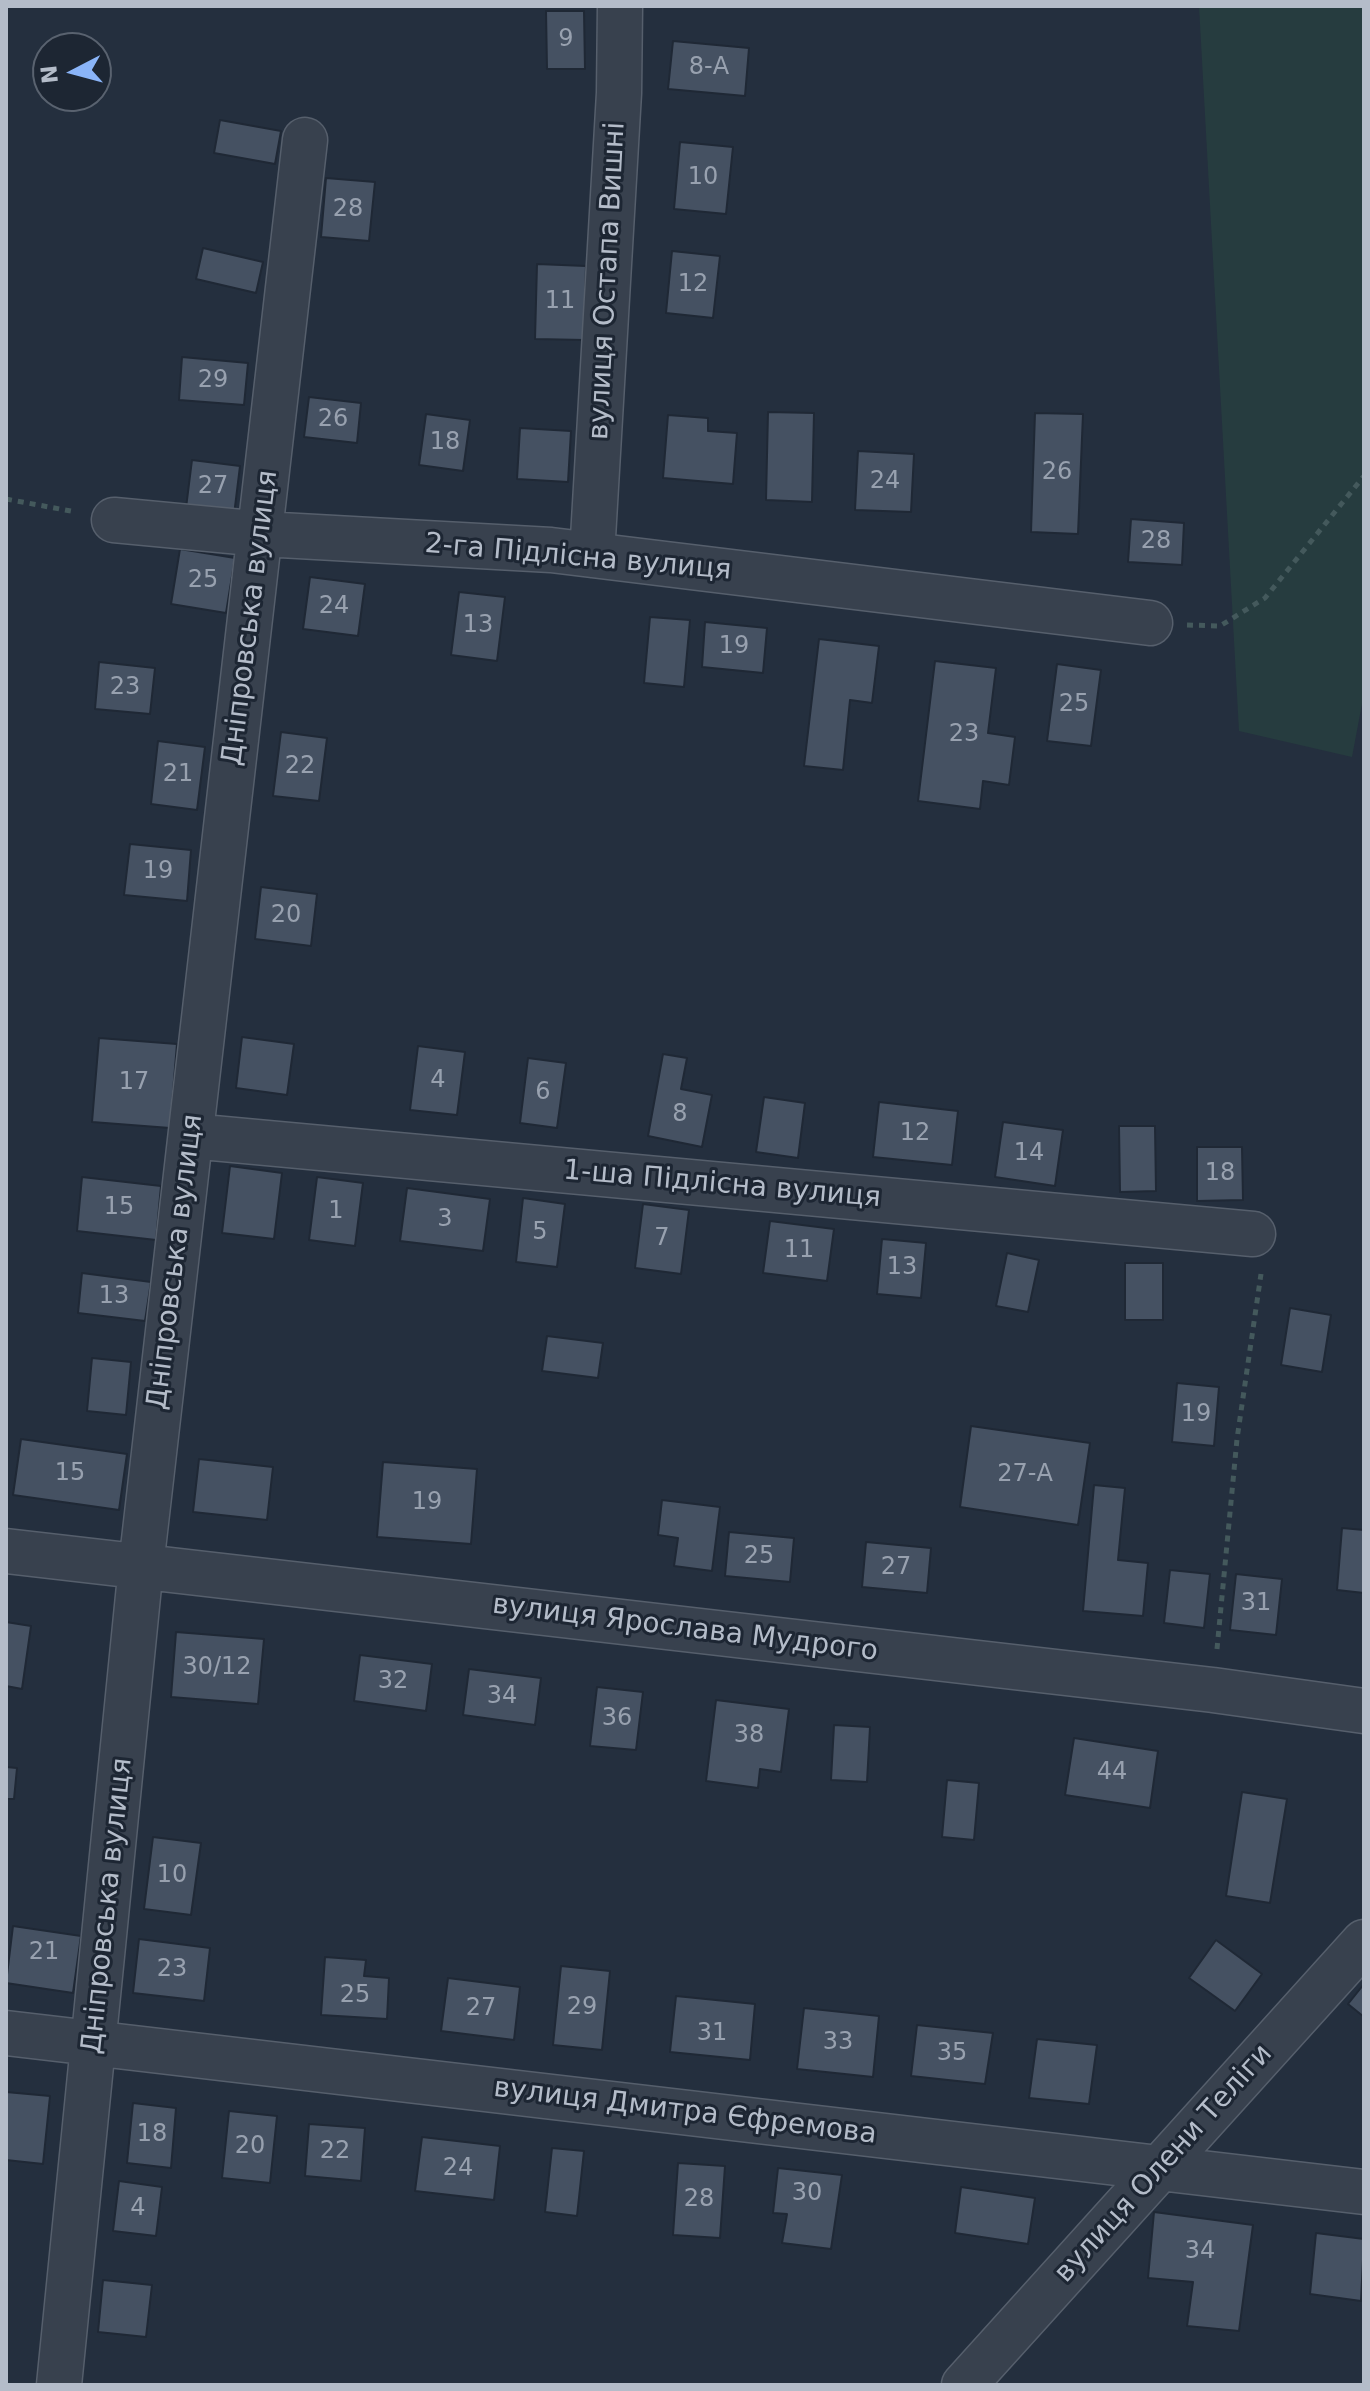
<!DOCTYPE html>
<html>
<head>
<meta charset="utf-8">
<style>
	body { margin:0 }
	#map { position:relative; width:1370px; height:2391px; overflow:hidden; background:#242f3e; font-family:"DejaVu Sans",sans-serif }
	canvas { display:block }
	.frame { position:absolute; inset:0; border:8px solid #b4bcc9; pointer-events:none }
	.north { position:absolute; left:32px; top:32px; width:80px; height:80px; box-sizing:border-box; background:#1d2633; border:2px solid #59626f; border-radius:50%; rotate:264deg; font-size:22px; font-weight:700; line-height:32px; text-align:center; color:#b4bcc9 }
	.north::after { content:''; display:block; margin:auto; width:28px; height:36px; background:#8ab4f8; clip-path:polygon(50% 0,100% 100%,50% 72%,0 100%) }
</style>
</head>
<body>
<div id="map">
<canvas width="1370" height="2391"></canvas>
<div class="frame"></div>
<div class="north">N</div>
</div>
<script>
const g = document.querySelector('canvas').getContext('2d');
g.lineJoin = 'round';
function fillPath(path, color) {
  g.fillStyle = color;
  g.fill(path, 'evenodd');
}
function toPath(rows) {
  const path = new Path2D();
  for (const r of rows) {
    path.moveTo(r[0], r[1]);
    for (let i = 2; i < r.length; i += 2) path.lineTo(r[i], r[i + 1]);
  }
  return path;
}
function trace(path, color, width, dash) {
  g.strokeStyle = color;
  g.lineWidth = width;
  g.lineCap = dash ? 'butt' : 'round';
  g.setLineDash(dash || []);
  g.stroke(path);
}
function drawText(font, color, halo, rows, align = 'center') {
  g.font = font + ' "DejaVu Sans",sans-serif';
  g.lineWidth = 6;
  g.setLineDash([]);
  g.textBaseline = 'middle';
  g.strokeStyle = halo;
  g.fillStyle = color;
  for (const [text, x, y, turn = 0] of rows) {
    g.save();
    g.translate(x, y);
    g.rotate((+turn || 0) * Math.PI / 180);
    g.textAlign = isNaN(turn) ? turn : align;
    if (halo) g.strokeText(text, 0, 0);
    g.fillText(text, 0, 0);
    g.restore();
  }
}
fillPath(toPath([
	[1199,6,1364,6,1364,693,1352,757,1239,731]
]), '#263c3f');
const building = toPath([
	[546,11,584,11,585,69,547,69,546,11],
	[673,41,749,48,745,96,668,89,673,41],
	[220,120,281,131,275,164,214,153,220,120],
	[680,142,733,147,726,214,674,209,680,142],
	[326,178,375,182,369,241,321,237,326,178],
	[203,248,263,262,256,293,196,279,203,248],
	[672,251,720,256,713,318,666,313,672,251],
	[537,264,586,266,584,340,535,339,537,264],
	[182,357,248,363,244,405,179,400,182,357],
	[309,397,361,403,357,443,304,437,309,397],
	[768,412,814,413,812,502,766,500,768,412],
	[1035,413,1083,414,1078,534,1031,532,1035,413],
	[426,414,470,420,463,471,419,465,426,414],
	[668,415,708,418,708,431,737,433,733,484,663,478,668,415],
	[520,428,571,431,568,482,517,479,520,428],
	[858,451,914,454,911,512,855,510,858,451],
	[192,460,240,466,234,515,186,508,192,460],
	[1131,519,1184,523,1182,565,1128,562,1131,519],
	[180,549,235,558,226,613,171,604,180,549],
	[310,577,365,584,358,636,303,629,310,577],
	[459,592,505,597,497,661,451,655,459,592],
	[650,617,690,620,684,687,644,683,650,617],
	[705,622,767,628,763,673,702,667,705,622],
	[819,639,879,646,872,703,850,700,843,770,804,766,819,639],
	[935,661,996,668,988,733,1015,737,1009,785,983,781,980,809,918,801,935,661],
	[99,662,155,668,150,714,95,709,99,662],
	[1057,664,1101,670,1091,746,1047,741,1057,664],
	[281,732,327,738,319,801,273,796,281,732],
	[158,741,205,747,197,810,151,804,158,741],
	[130,844,191,850,187,901,124,895,130,844],
	[261,887,317,894,311,946,255,939,261,887],
	[242,1037,294,1044,287,1095,236,1088,242,1037],
	[99,1038,177,1044,170,1128,92,1122,99,1038],
	[418,1046,465,1052,457,1115,410,1110,418,1046],
	[663,1054,687,1058,681,1089,712,1095,702,1147,648,1136,663,1054],
	[528,1058,566,1063,557,1128,520,1123,528,1058],
	[764,1097,805,1103,798,1158,756,1152,764,1097],
	[879,1102,958,1111,952,1165,873,1157,879,1102],
	[1003,1122,1063,1130,1055,1186,995,1177,1003,1122],
	[1119,1126,1155,1126,1156,1191,1120,1192,1119,1126],
	[1197,1147,1242,1147,1243,1200,1197,1201,1197,1147],
	[230,1166,282,1173,274,1239,222,1233,230,1166],
	[82,1177,161,1186,156,1240,77,1231,82,1177],
	[317,1177,363,1183,355,1246,309,1240,317,1177],
	[407,1188,490,1199,483,1251,400,1241,407,1188],
	[523,1198,565,1204,557,1267,516,1262,523,1198],
	[643,1204,689,1210,681,1274,635,1268,643,1204],
	[770,1221,834,1229,827,1281,763,1273,770,1221],
	[882,1239,926,1243,921,1298,877,1294,882,1239],
	[1007,1253,1039,1260,1028,1312,996,1306,1007,1253],
	[1125,1263,1163,1263,1163,1320,1125,1320,1125,1263],
	[82,1273,151,1282,145,1321,78,1313,82,1273],
	[1290,1308,1331,1315,1322,1372,1281,1365,1290,1308],
	[547,1336,603,1343,598,1378,542,1371,547,1336],
	[92,1358,131,1362,126,1415,87,1411,92,1358],
	[1177,1383,1219,1387,1214,1446,1172,1442,1177,1383],
	[971,1426,1090,1443,1078,1525,960,1507,971,1426],
	[21,1439,127,1454,119,1510,13,1495,21,1439],
	[199,1459,273,1467,267,1520,193,1512,199,1459],
	[383,1462,477,1469,471,1544,377,1537,383,1462],
	[1094,1485,1125,1488,1118,1560,1148,1563,1143,1616,1083,1611,1094,1485],
	[662,1500,720,1507,712,1571,674,1566,678,1538,658,1535,662,1500],
	[1342,1528,1364,1530,1364,1593,1337,1590,1342,1528],
	[729,1532,794,1538,790,1582,725,1576,729,1532],
	[866,1542,931,1548,927,1593,862,1587,866,1542],
	[1170,1570,1210,1574,1204,1628,1164,1623,1170,1570],
	[1236,1574,1282,1579,1276,1635,1230,1630,1236,1574],
	[6,1622,31,1626,22,1689,6,1686,6,1622],
	[176,1632,264,1639,258,1704,171,1697,176,1632],
	[360,1655,432,1664,426,1711,354,1701,360,1655],
	[469,1669,541,1678,535,1725,463,1715,469,1669],
	[597,1687,643,1692,636,1750,590,1746,597,1687],
	[716,1700,789,1709,781,1772,760,1769,758,1788,706,1781,716,1700],
	[834,1725,870,1727,867,1782,831,1780,834,1725],
	[1074,1738,1158,1751,1150,1808,1065,1795,1074,1738],
	[6,1767,17,1768,14,1799,6,1799,6,1767],
	[947,1780,979,1783,974,1840,942,1837,947,1780],
	[1242,1792,1287,1799,1270,1903,1226,1896,1242,1792],
	[153,1837,201,1843,191,1915,144,1909,153,1837],
	[13,1926,81,1936,73,1993,6,1983,13,1926],
	[139,1939,210,1948,204,2001,133,1993,139,1939],
	[1216,1940,1262,1974,1235,2011,1189,1978,1216,1940],
	[325,1957,366,1960,364,1976,389,1978,387,2019,321,2015,325,1957],
	[561,1966,610,1971,602,2050,553,2045,561,1966],
	[448,1978,520,1987,514,2040,441,2031,448,1978],
	[1364,1984,1364,2017,1348,2004,1364,1984],
	[676,1996,755,2004,750,2060,670,2052,676,1996],
	[804,2008,879,2016,873,2077,797,2069,804,2008],
	[917,2025,993,2033,985,2084,911,2076,917,2025],
	[1037,2039,1097,2045,1089,2104,1029,2098,1037,2039],
	[6,2092,50,2096,43,2164,6,2160,6,2092],
	[133,2103,176,2108,171,2168,127,2163,133,2103],
	[229,2111,277,2116,270,2183,222,2178,229,2111],
	[309,2124,365,2128,361,2181,305,2176,309,2124],
	[422,2137,500,2146,494,2200,415,2191,422,2137],
	[552,2148,584,2151,577,2216,545,2212,552,2148],
	[678,2163,725,2166,720,2238,673,2235,678,2163],
	[778,2168,842,2175,831,2249,782,2243,787,2214,773,2213,778,2168],
	[119,2181,162,2187,156,2236,113,2231,119,2181],
	[961,2187,1035,2198,1028,2244,955,2233,961,2187],
	[1154,2212,1253,2225,1239,2331,1187,2326,1193,2282,1148,2278,1154,2212],
	[1316,2233,1364,2239,1361,2301,1310,2294,1316,2233],
	[103,2280,152,2285,146,2337,98,2332,103,2280]
]);
fillPath(building, '#455162');
trace(building, '#1f2835', 2);
const minor = toPath([
	[114,520,262,534,551,550,1150,623],
	[592,555,619,93,620,6],
	[191,1136,1253,1234],
	[6,1551,1213,1690,1364,1711],
	[6,2033,1364,2192],
	[59,2385,141,1566,305,140],
	[964,2385,1364,1942]
]);
trace(minor, '#565f6c', 47);
trace(toPath([
	[6,499,76,512],
	[1187,625,1220,626,1265,598,1364,476],
	[1217,1649,1237,1439,1261,1274]
]), '#44595c', 5, [6, 6]);
trace(minor, '#38414e', 44);
drawText('24px', '#98a1af', null, [
	["9",566,40],
	["8-А",709,68],
	["10",703,178],
	["28",348,210],
	["12",693,285],
	["11",560,302],
	["29",213,381],
	["26",333,420],
	["18",445,443],
	["26",1057,473],
	["24",885,482],
	["27",213,487],
	["28",1156,542],
	["25",203,581],
	["24",334,607],
	["13",478,626],
	["19",734,647],
	["23",125,688],
	["25",1074,705],
	["23",964,735],
	["22",300,767],
	["21",178,775],
	["19",158,872],
	["20",286,916],
	["4",438,1081],
	["17",134,1083],
	["6",543,1093],
	["8",680,1115],
	["12",915,1134],
	["14",1029,1154],
	["18",1220,1174],
	["15",119,1208],
	["1",336,1212],
	["3",445,1220],
	["5",540,1233],
	["7",662,1239],
	["11",799,1251],
	["13",902,1268],
	["13",114,1297],
	["19",1196,1415],
	["15",70,1474],
	["27-А",1025,1475],
	["19",427,1503],
	["25",759,1557],
	["27",896,1568],
	["31",1256,1604],
	["30/12",217,1668],
	["32",393,1682],
	["34",502,1697],
	["36",617,1719],
	["38",749,1736],
	["44",1112,1773],
	["10",172,1876],
	["21",44,1953],
	["23",172,1970],
	["25",355,1996],
	["29",582,2008],
	["27",481,2009],
	["31",712,2034],
	["33",838,2043],
	["35",952,2054],
	["18",152,2135],
	["20",250,2147],
	["22",335,2152],
	["24",458,2169],
	["30",807,2194],
	["28",699,2200],
	["4",138,2209],
	["34",1200,2252]
]);
drawText('28px', '#b4bcc9', '#1d2633', [
	["вулиця Остапа Вишні",608,281,-87],
	["2-га Підлісна вулиця",578,558,5],
	["Дніпровська вулиця",251,618,-83],
	["1-ша Підлісна вулиця",722,1185,5],
	["Дніпровська вулиця",176,1262,-83],
	["вулиця Ярослава Мудрого",685,1629,7],
	["Дніпровська вулиця",108,1906,-84],
	["вулиця Дмитра Єфремова",685,2112,7],
	["вулиця Олени Теліги",1164,2164,-48]
]);
</script>
</body>
</html>
